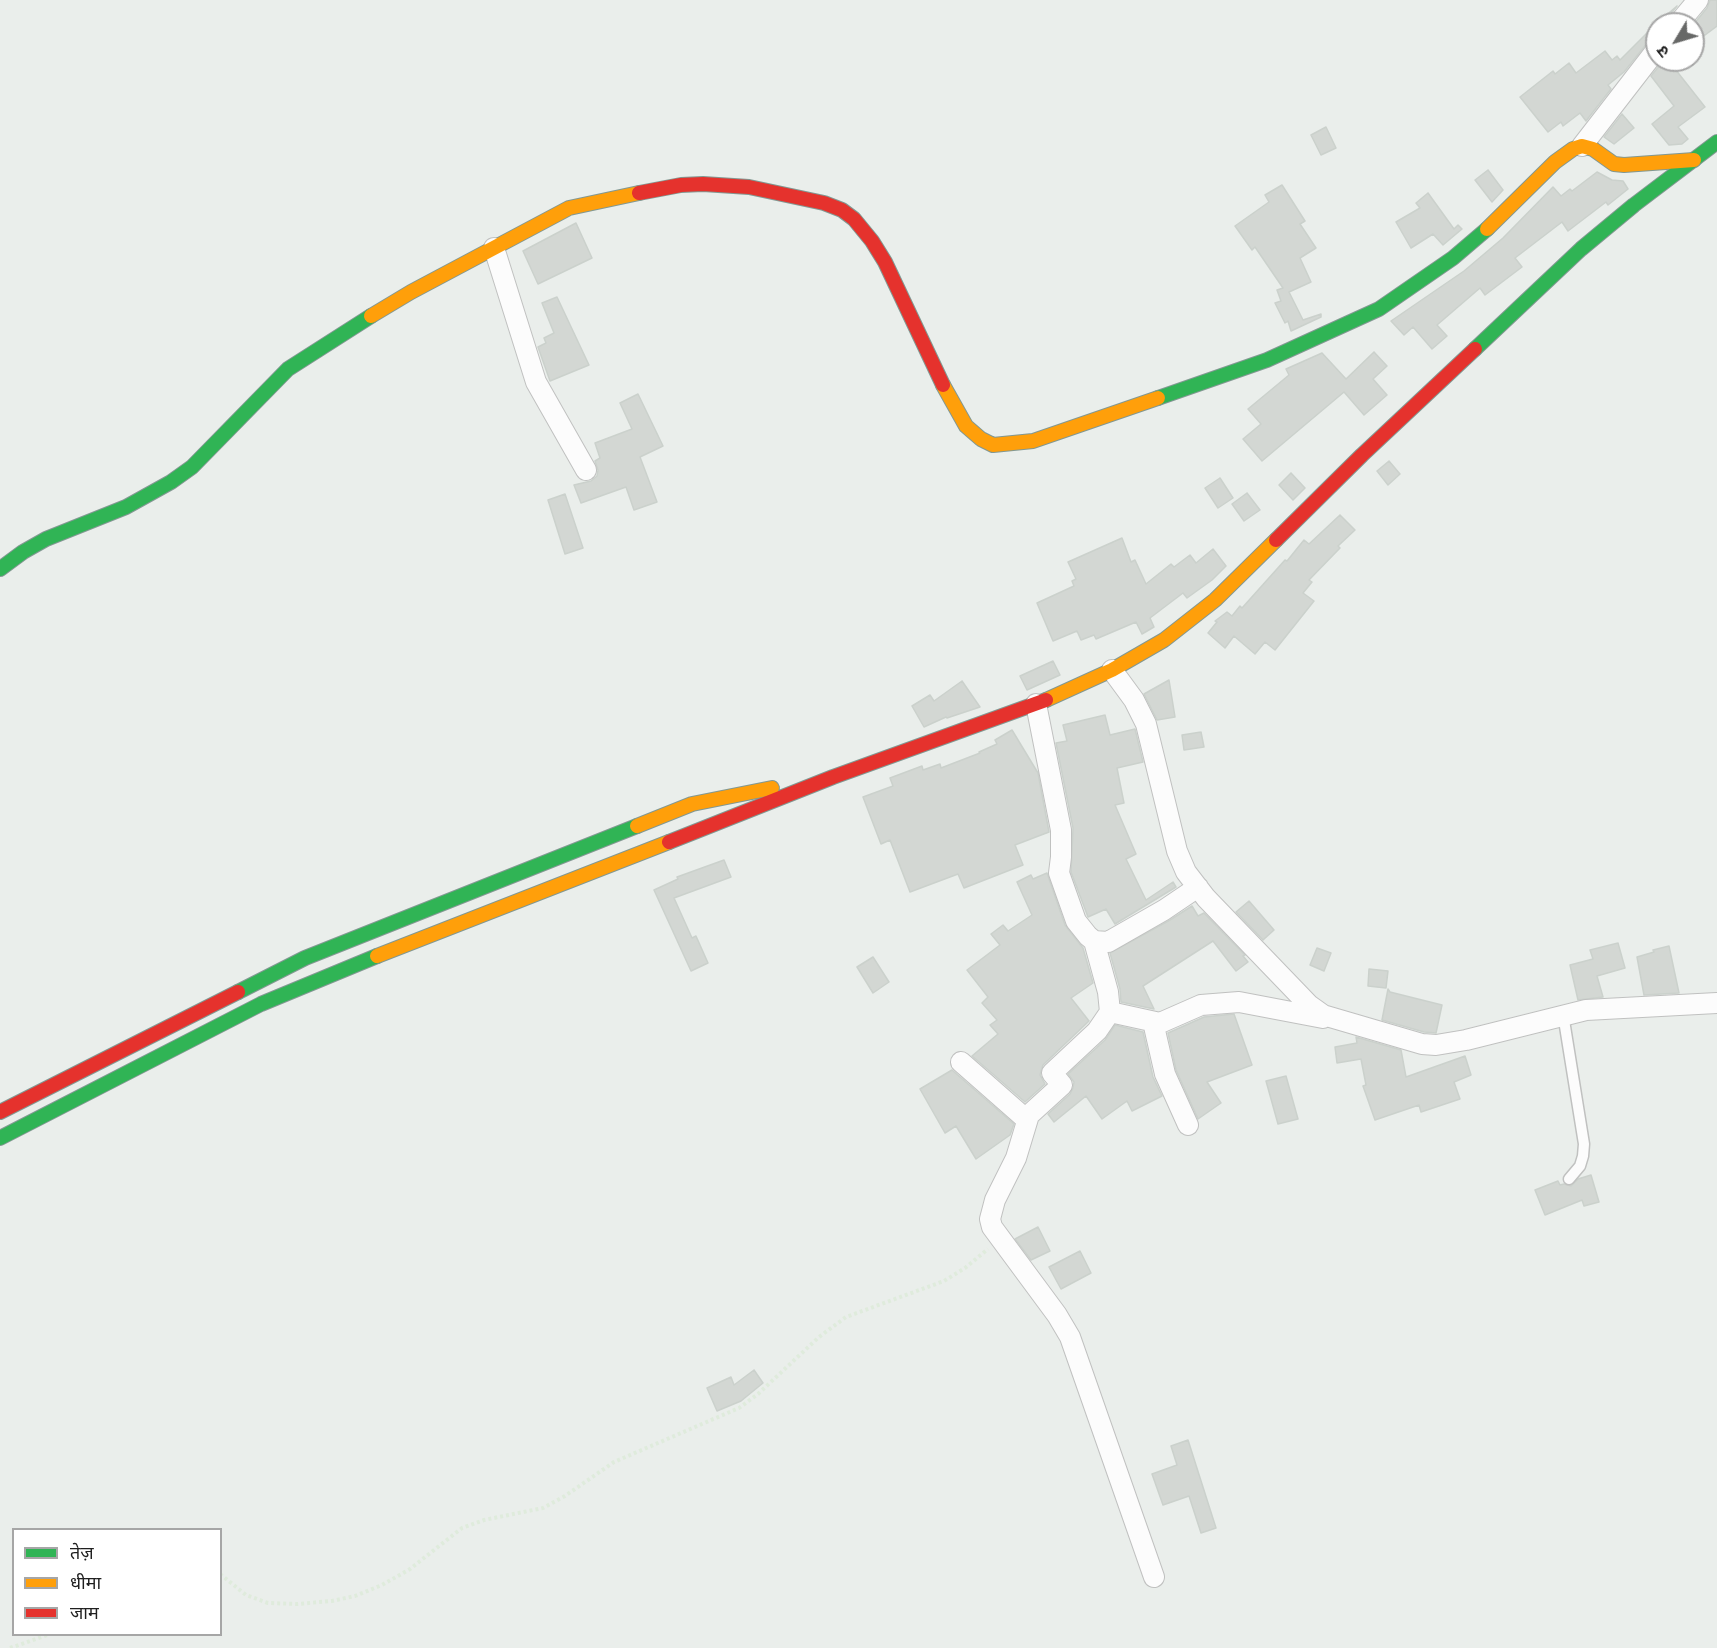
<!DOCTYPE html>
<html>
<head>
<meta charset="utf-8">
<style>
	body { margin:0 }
	#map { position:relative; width:1717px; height:1648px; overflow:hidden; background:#eaeeeb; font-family:"Exo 2","Noto Sans Devanagari",sans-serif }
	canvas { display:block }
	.legend { position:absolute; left:12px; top:1528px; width:210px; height:108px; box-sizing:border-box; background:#fff; border:2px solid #a6a6a6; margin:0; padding:8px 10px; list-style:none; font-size:18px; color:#202020 }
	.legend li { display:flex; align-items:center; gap:12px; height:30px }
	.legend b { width:30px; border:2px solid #a6a6a6 }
	.north { position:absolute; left:1645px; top:12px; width:60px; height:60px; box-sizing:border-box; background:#fff; border:2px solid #a6a6a6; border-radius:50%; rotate:232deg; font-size:16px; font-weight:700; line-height:24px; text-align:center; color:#202020 }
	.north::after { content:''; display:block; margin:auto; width:21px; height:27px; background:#676867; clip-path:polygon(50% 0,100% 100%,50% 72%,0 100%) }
</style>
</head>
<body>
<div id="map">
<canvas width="1717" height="1648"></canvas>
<ul class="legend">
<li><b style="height:8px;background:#30b455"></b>तेज़</li>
<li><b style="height:8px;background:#ff9f0a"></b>धीमा</li>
<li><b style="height:8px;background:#e5322d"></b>जाम</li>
</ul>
<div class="north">उ</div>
</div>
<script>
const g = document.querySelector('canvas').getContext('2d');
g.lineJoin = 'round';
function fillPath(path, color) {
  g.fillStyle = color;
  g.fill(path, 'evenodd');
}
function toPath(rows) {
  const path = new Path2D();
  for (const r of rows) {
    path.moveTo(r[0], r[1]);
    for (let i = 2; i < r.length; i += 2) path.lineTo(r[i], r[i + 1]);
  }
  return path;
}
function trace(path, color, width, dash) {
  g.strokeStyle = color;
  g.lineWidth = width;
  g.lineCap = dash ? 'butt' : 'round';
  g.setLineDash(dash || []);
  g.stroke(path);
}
const building = toPath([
	[1710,0,1717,0,1717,26,1693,44,1693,25,1707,8,1710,0],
	[1677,6,1668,17,1666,24,1657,24,1657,37,1648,42,1624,72,1608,85,1611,89,1586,121,1580,113,1563,126,1561,122,1548,132,1520,97,1553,71,1555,74,1569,63,1576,73,1605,51,1612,60,1617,56,1620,60,1657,23,1677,6],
	[1664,60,1668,60,1705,107,1678,127,1688,139,1682,144,1669,145,1652,124,1674,106,1651,76,1664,60],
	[1622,114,1634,128,1614,144,1604,137,1622,114],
	[1326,127,1336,148,1321,155,1311,135,1326,127],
	[1488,170,1503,190,1492,202,1475,180,1488,170],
	[1597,172,1612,180,1623,181,1628,189,1608,205,1606,202,1568,231,1562,222,1515,258,1522,267,1485,295,1480,288,1437,325,1447,336,1432,349,1413,327,1404,335,1391,321,1464,271,1503,238,1553,187,1561,196,1570,189,1572,191,1597,172],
	[1282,185,1305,221,1300,224,1316,248,1300,258,1311,282,1289,292,1303,320,1321,314,1321,317,1291,331,1288,321,1285,323,1275,303,1281,301,1277,290,1283,288,1255,247,1252,250,1235,226,1269,202,1265,195,1282,185],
	[1428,193,1454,229,1458,225,1462,229,1443,245,1433,234,1411,248,1396,222,1420,208,1416,203,1428,193],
	[576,223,592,258,538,284,523,251,576,223],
	[557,297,589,365,550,381,538,347,546,343,544,338,554,333,542,303,557,297],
	[1374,352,1387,366,1373,379,1387,395,1364,415,1344,392,1262,461,1243,439,1261,424,1248,409,1289,375,1286,369,1322,353,1346,379,1374,352],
	[638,394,663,446,640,457,657,502,634,510,626,487,581,503,574,485,591,481,597,476,598,470,595,461,600,458,595,443,632,429,620,403,638,394],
	[1389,461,1400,474,1388,485,1377,471,1389,461],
	[1291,473,1305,488,1293,500,1279,485,1291,473],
	[1220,478,1233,498,1218,508,1205,488,1220,478],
	[1247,493,1260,510,1244,521,1232,504,1247,493],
	[565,494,583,548,565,554,548,500,565,494],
	[1340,515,1355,530,1338,546,1340,548,1309,580,1312,582,1303,593,1314,601,1275,650,1265,642,1255,654,1234,636,1225,648,1208,633,1217,622,1215,621,1227,612,1232,616,1240,606,1242,608,1285,560,1287,561,1304,540,1309,544,1340,515],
	[1122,538,1131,562,1135,560,1146,584,1171,564,1174,567,1190,555,1196,563,1213,549,1226,566,1212,580,1187,598,1183,593,1150,618,1154,627,1142,634,1136,622,1096,639,1094,635,1081,640,1077,631,1053,641,1037,603,1074,586,1072,581,1076,579,1068,562,1122,538],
	[1053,661,1060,675,1027,690,1020,676,1053,661],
	[1169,680,1175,717,1157,720,1144,694,1169,680],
	[962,681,980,707,947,718,946,717,924,727,912,706,930,695,934,701,962,681],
	[1105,715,1110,735,1135,729,1143,762,1117,768,1124,803,1115,805,1136,854,1126,859,1146,900,1173,882,1176,887,1115,924,1106,909,1088,917,1071,872,1073,828,1056,743,1067,741,1063,725,1105,715],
	[1012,730,1038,773,1049,832,1015,845,1023,865,964,888,958,874,910,892,890,840,881,844,863,797,893,786,890,778,922,766,923,770,940,764,941,768,980,753,979,752,997,744,995,740,1012,730],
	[1201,732,1204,747,1184,750,1182,735,1201,732],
	[724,860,731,877,674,898,692,938,696,936,708,963,691,971,654,890,678,879,677,877,724,860],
	[1047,873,1065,925,1083,948,1093,983,1071,998,1089,1021,1043,1065,1040,1075,1045,1084,1025,1102,972,1056,998,1034,990,1025,997,1020,982,1003,988,997,967,970,1000,945,991,934,1003,925,1008,931,1032,915,1017,882,1031,875,1033,879,1047,873],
	[1249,901,1274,930,1263,940,1236,912,1249,901],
	[1192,906,1198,916,1204,913,1245,955,1243,956,1248,962,1236,971,1213,941,1143,986,1154,1009,1121,1002,1120,989,1110,953,1170,920,1192,906],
	[1618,943,1625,968,1597,976,1603,997,1578,1000,1570,965,1593,959,1590,950,1618,943],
	[1669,946,1679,993,1644,995,1637,957,1654,952,1653,950,1669,946],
	[1317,948,1331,953,1324,971,1310,965,1317,948],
	[873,957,889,982,873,993,857,967,873,957],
	[1369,969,1388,971,1386,988,1368,986,1369,969],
	[1388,989,1390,992,1442,1005,1436,1033,1424,1032,1382,1020,1388,989],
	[1234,1014,1252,1065,1207,1082,1221,1103,1198,1119,1176,1070,1168,1033,1204,1017,1234,1014],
	[1115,1025,1143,1032,1153,1077,1162,1096,1132,1111,1127,1101,1102,1119,1086,1096,1054,1122,1048,1114,1070,1094,1073,1088,1074,1082,1068,1074,1105,1040,1115,1025],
	[1356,1037,1401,1050,1406,1077,1465,1056,1471,1075,1454,1082,1460,1099,1421,1112,1419,1105,1375,1120,1363,1086,1366,1085,1361,1059,1337,1063,1335,1047,1357,1043,1356,1037],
	[952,1070,1014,1124,1010,1135,976,1159,956,1126,945,1133,920,1089,952,1070],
	[1286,1076,1298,1119,1278,1124,1266,1081,1286,1076],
	[1591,1175,1599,1202,1584,1206,1582,1200,1545,1215,1535,1190,1558,1181,1560,1185,1564,1184,1571,1186,1578,1179,1591,1175],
	[1038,1227,1050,1251,1031,1260,1015,1239,1038,1227],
	[1080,1251,1091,1273,1061,1289,1049,1267,1080,1251],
	[754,1370,763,1383,741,1401,717,1411,707,1388,731,1377,734,1385,754,1370],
	[1188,1440,1216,1528,1201,1533,1189,1496,1163,1505,1152,1474,1177,1465,1171,1446,1188,1440]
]);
fillPath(building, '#d3d7d3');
trace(building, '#cbd1cc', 1.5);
const lane = toPath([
	[1563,1014,1584,1144,1583,1156,1580,1166,1569,1179]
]);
const street = toPath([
	[1678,24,1698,0],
	[1582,146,1657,49],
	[494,248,536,382,586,470],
	[1112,670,1134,700,1146,724,1177,851,1186,872,1206,898,1309,1005,1323,1015,1422,1044,1436,1045,1466,1040,1586,1010,1717,1003],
	[1036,704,1061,830,1061,857,1059,873,1076,921,1088,936,1094,941,1108,942,1164,910,1198,887],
	[1094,941,1108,992,1110,1012,1097,1031,1052,1073,1062,1085,1029,1115,1016,1158,995,1200,990,1219,992,1227,1057,1315,1070,1337,1154,1577],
	[1110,1012,1160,1023,1201,1005,1239,1002,1323,1018],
	[1153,1022,1165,1074,1188,1125],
	[961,1062,1027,1120]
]);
const fast = toPath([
	[1475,349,1581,249,1634,205,1717,142],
	[1158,398,1267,360,1379,309,1453,258,1487,229],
	[0,569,23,552,46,539,126,507,171,482,192,467,288,369,371,316],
	[238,992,305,958,637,826],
	[0,1138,261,1004,377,956]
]);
const slow = toPath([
	[1487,229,1555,162,1573,149,1582,146,1593,149,1614,164,1624,165,1694,160],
	[371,316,411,292,569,208,639,193],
	[943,385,966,426,981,439,993,445,1033,441,1158,398],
	[1046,700,1112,670,1164,640,1215,600,1276,540],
	[637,826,692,804,772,788],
	[377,956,669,842]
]);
const jam = toPath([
	[639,193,681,185,703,184,749,187,824,203,842,210,854,219,872,241,885,262,943,385],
	[1276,540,1362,455,1475,349],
	[669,842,833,777,1046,700],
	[0,1112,238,992]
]);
trace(lane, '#c0c1c0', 13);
trace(street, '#c0c1c0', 22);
trace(fast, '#829892', 16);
trace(slow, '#829892', 16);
trace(jam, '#829892', 16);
trace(toPath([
	[220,1574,246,1595,268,1603,297,1604,332,1601,355,1596,382,1585,410,1569,462,1528,484,1520,543,1508,565,1496,614,1462,739,1408,758,1394,819,1337,846,1317,944,1281,965,1268,988,1249],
	[10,1648,50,1634]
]), '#dfebdc', 4, [3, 3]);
trace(lane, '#fcfcfc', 10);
trace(street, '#fcfcfc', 20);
trace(fast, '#30b455', 14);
trace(slow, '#ff9f0a', 14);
trace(jam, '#e5322d', 14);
</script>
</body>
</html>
